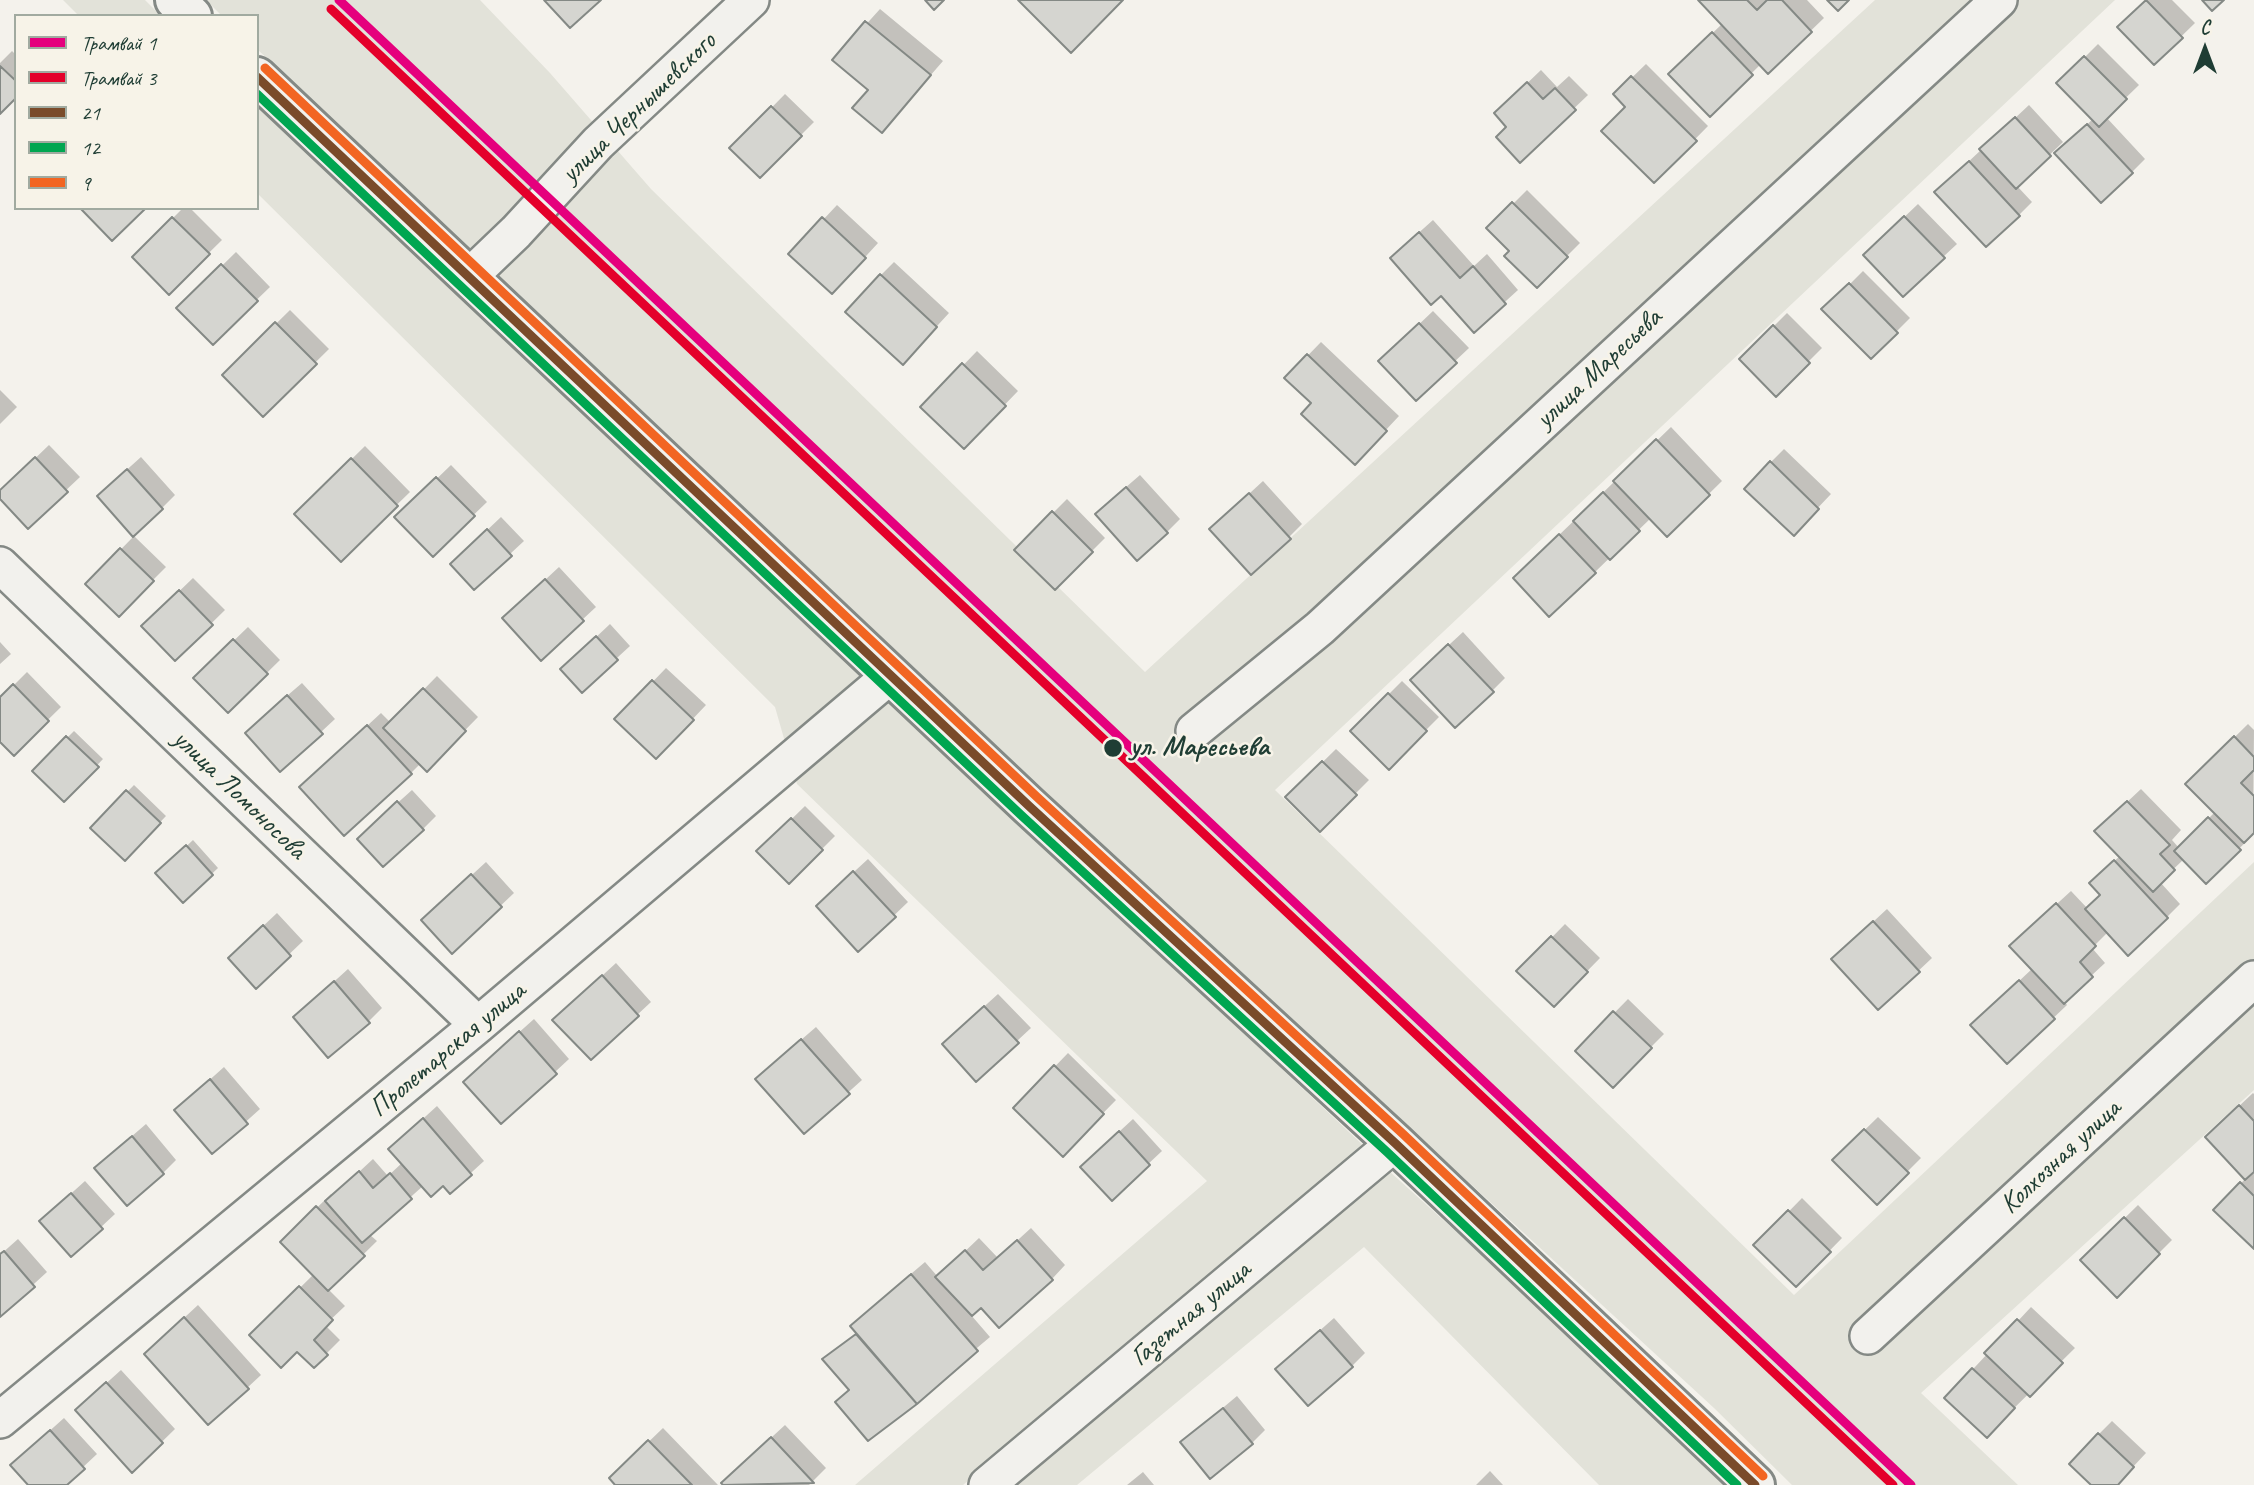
<!DOCTYPE html>
<html>
<head>
<meta charset="utf-8">
<style>
	body { margin:0 }
	#map { position:relative; width:2254px; height:1485px; overflow:hidden; background:#f4f2ec; font-family:Caveat,sans-serif }
	canvas { display:block }
	.legend { position:absolute; left:14px; top:14px; width:245px; height:196px; box-sizing:border-box; background:#f7f3e8; border:2px solid #a1aaa0; margin:0; padding:9px 12px; list-style:none; font-size:21px; color:#1f3d34 }
	.legend li { display:flex; align-items:center; gap:14px; height:35px }
	.legend b { width:35px; border:2px solid #a1aaa0 }
	.north { position:absolute; left:2170px; top:14px; width:70px; height:70px; -webkit-text-stroke:5px #f7f3e8; paint-order:stroke; rotate:0deg; font-size:19px; font-weight:700; line-height:28px; text-align:center; color:#1f3d34 }
	.north::after { content:''; display:block; margin:auto; width:24px; height:32px; background:#1f3d34; clip-path:polygon(50% 0,100% 100%,50% 72%,0 100%) }
</style>
</head>
<body>
<div id="map">
<canvas width="2254" height="1485"></canvas>
<ul class="legend">
<li><b style="height:9px;background:#e5007d"></b>Трамвай 1</li>
<li><b style="height:9px;background:#e4002b"></b>Трамвай 3</li>
<li><b style="height:9px;background:#7a4b2a"></b>21</li>
<li><b style="height:9px;background:#00a651"></b>12</li>
<li><b style="height:9px;background:#f26522"></b>9</li>
</ul>
<div class="north">С</div>
</div>
<script>
const g = document.querySelector('canvas').getContext('2d');
g.lineJoin = 'round';
function fillPath(path, color) {
  g.fillStyle = color;
  g.fill(path, 'evenodd');
}
function toPath(rows) {
  const path = new Path2D();
  for (const r of rows) {
    path.moveTo(r[0], r[1]);
    for (let i = 2; i < r.length; i += 2) path.lineTo(r[i], r[i + 1]);
  }
  return path;
}
function trace(path, color, width, dash) {
  g.strokeStyle = color;
  g.lineWidth = width;
  g.lineCap = dash ? 'butt' : 'round';
  g.setLineDash(dash || []);
  g.stroke(path);
}
function drawText(font, color, halo, rows, align = 'center') {
  g.font = font + ' Caveat,sans-serif';
  g.lineWidth = 5;
  g.setLineDash([]);
  g.textBaseline = 'middle';
  g.strokeStyle = halo;
  g.fillStyle = color;
  for (const [text, x, y, turn = 0] of rows) {
    g.save();
    g.translate(x, y);
    g.rotate((+turn || 0) * Math.PI / 180);
    g.textAlign = isNaN(turn) ? turn : align;
    if (halo) g.strokeText(text, 0, 0);
    g.fillText(text, 0, 0);
    g.restore();
  }
}
fillPath(toPath([
	[63,0,145,0,161,16,79,16],
	[206,0,480,0,550,73,651,189,1145,672,1875,0,2115,0,1275,790,1794,1295,2254,862,2254,1090,1921,1393,2018,1485,1792,1485,1714,1408,1111,853,257,49,257,16,222,16],
	[257,106,1365,1147,963,1485,855,1485,1207,1181,797,784,775,707,257,193],
	[1389,1171,1594,1356,1729,1485,1599,1485,1364,1247,1077,1485,1009,1485]
]), '#e2e2d9');
fillPath(toPath([
	[1701,0,1807,0,1824,18,1768,72,1761,64,1710,114,1670,74,1722,24],
	[2147,0,2172,0,2195,23,2154,63,2119,27],
	[880,9,943,61,882,131,870,90,834,60],
	[2098,44,2139,85,2106,117,2145,159,2132,172,2070,140,2094,118,2059,83],
	[12,51,16,55,16,96,0,111,0,63],
	[1646,64,1708,126,1654,181,1628,107,1615,94],
	[1541,70,1557,87,1569,76,1588,95,1520,160,1509,126,1496,113],
	[785,94,814,122,760,176,732,148],
	[2029,105,2063,142,2017,186,2032,202,2019,215,1950,179],
	[1527,190,1580,243,1537,286,1511,251,1489,228],
	[1918,204,1957,244,1943,257,1878,242],
	[837,205,878,243,845,279,791,254],
	[183,208,190,208,222,240,169,292,134,257],
	[1433,220,1474,266,1487,254,1518,290,1474,330,1405,245],
	[236,252,270,287,213,342,179,308],
	[894,262,949,313,916,349,881,275],
	[1863,271,1910,318,1871,357,1824,310],
	[290,310,329,349,263,414,224,375],
	[1433,311,1469,348,1416,398,1394,348],
	[1787,313,1822,348,1776,394,1741,359],
	[1321,342,1399,416,1368,449,1286,378],
	[977,351,1018,391,964,447,923,407],
	[0,390,17,407,0,424],
	[1671,427,1722,481,1667,535,1651,518,1595,572,1528,565],
	[49,445,80,477,28,526,0,497,0,492],
	[365,446,410,492,341,559,296,514],
	[1784,449,1831,494,1794,533,1771,462],
	[141,457,175,495,162,508,112,483],
	[451,465,487,502,433,554,397,517],
	[1140,475,1180,519,1167,532,1110,501],
	[1263,481,1302,524,1289,537,1225,516],
	[1067,499,1105,538,1055,588,1016,550],
	[501,517,524,541,510,554,465,551],
	[134,536,166,567,119,614,87,584],
	[559,567,596,607,541,658,518,605],
	[193,578,225,610,175,659,143,626],
	[610,624,630,646,582,690,576,656],
	[248,627,280,660,228,711,195,678],
	[1463,632,1505,678,1492,691,1425,667],
	[0,642,11,654,0,664],
	[666,668,706,705,669,744,617,719],
	[27,672,61,707,14,753,0,740,0,699],
	[437,676,478,717,427,769,421,763,411,773,315,774,381,713,391,723],
	[1402,681,1439,717,1389,767,1352,731],
	[302,683,335,719,321,732,260,719],
	[2248,724,2254,730,2253,835,2206,881,2184,859,2160,882,2180,904,2167,917,2108,932,2092,948,2105,963,2064,1001,2067,1005,2007,1062,1986,1012,2033,968,2025,933,2071,891,2088,909,2102,895,2104,870,2120,856,2110,818,2141,789,2181,830,2172,840,2179,848,2215,812,2187,784],
	[74,731,103,759,64,800,34,771],
	[1336,749,1369,780,1320,829,1287,797],
	[134,785,166,816,125,859,92,828],
	[412,790,436,816,423,829,373,825],
	[805,806,835,836,789,882,759,851],
	[193,840,218,868,183,901,158,873],
	[868,859,908,902,859,949,831,893],
	[486,862,514,893,453,951,437,907],
	[1887,909,1932,958,1879,1008,1847,946],
	[277,913,303,941,256,986,243,945],
	[1565,924,1600,958,1554,1005,1519,971],
	[616,963,651,1002,591,1058,568,1007],
	[348,969,382,1008,369,1021,295,1017],
	[998,994,1031,1028,976,1079,957,1031],
	[1628,999,1664,1034,1613,1085,1577,1051],
	[534,1019,569,1059,501,1122,478,1069],
	[816,1027,862,1080,804,1132,771,1066],
	[1068,1053,1116,1100,1063,1154,1015,1108],
	[224,1067,260,1109,212,1152,176,1110],
	[2253,1093,2254,1094,2254,1247,2216,1210,2246,1178,2220,1124],
	[437,1106,484,1161,450,1192,443,1184,423,1186,369,1234,377,1241,328,1289,345,1306,325,1325,340,1340,314,1366,297,1349,252,1335,314,1274,282,1242,331,1194,333,1196,373,1159,388,1176,403,1162,404,1136],
	[1878,1117,1921,1158,1877,1202,1834,1160],
	[1133,1119,1162,1151,1112,1198,1096,1153],
	[146,1124,176,1160,163,1173,110,1155],
	[85,1181,115,1214,71,1255,55,1208],
	[1802,1198,1842,1238,1796,1285,1756,1245],
	[2138,1205,2172,1240,2117,1295,2082,1260],
	[1031,1228,1065,1265,1052,1279,981,1305,971,1315,990,1337,869,1439,850,1389,824,1359,857,1332,865,1313,925,1262,938,1277,979,1238,998,1258],
	[18,1239,47,1272,0,1315,0,1255],
	[198,1305,261,1375,247,1388,159,1341],
	[2031,1307,2075,1348,2000,1422,1947,1397],
	[1334,1318,1365,1353,1352,1366,1291,1356],
	[121,1370,175,1429,133,1470,91,1397],
	[1237,1396,1265,1430,1252,1443,1182,1442],
	[64,1418,97,1454,64,1485,30,1485,26,1452],
	[2112,1421,2146,1453,2116,1485,2094,1485,2099,1434],
	[785,1425,826,1468,809,1485,725,1485,723,1483,736,1470],
	[663,1428,718,1485,618,1485,611,1478],
	[1490,1471,1503,1485,1476,1485],
	[1143,1472,1154,1485,1127,1485]
]), '#0003');
const building = toPath([
	[544,0,601,0,570,28,544,0],
	[925,0,944,0,934,10,925,0],
	[1018,0,1123,0,1071,53,1018,0],
	[1698,0,1747,0,1757,10,1767,0,1782,0,1812,32,1768,74,1698,0],
	[1827,0,1849,0,1838,11,1827,0],
	[2146,0,2183,38,2154,65,2117,27,2146,0],
	[2202,0,2224,0,2212,11,2202,0],
	[865,21,931,75,882,133,852,108,868,90,832,60,865,21],
	[1712,32,1753,75,1710,117,1668,74,1712,32],
	[2084,56,2127,99,2099,127,2056,83,2084,56],
	[0,66,16,81,16,98,0,114,0,66],
	[1631,76,1697,141,1654,183,1601,131,1625,107,1613,94,1631,76],
	[1527,82,1543,99,1555,88,1576,110,1520,163,1496,137,1506,127,1494,113,1527,82],
	[771,106,802,136,760,178,729,148,771,106],
	[2015,117,2051,156,2016,189,1979,149,2015,117],
	[2087,124,2133,173,2101,203,2054,153,2087,124],
	[1969,161,2020,216,1986,247,1934,192,1969,161],
	[1512,202,1568,257,1537,288,1504,256,1509,251,1486,228,1512,202],
	[80,208,146,208,112,241,80,208],
	[1904,216,1945,258,1903,297,1863,255,1904,216],
	[172,217,210,254,169,295,132,257,172,217],
	[822,217,866,258,832,294,788,254,822,217],
	[1419,232,1460,278,1473,266,1506,304,1474,333,1441,296,1431,305,1390,258,1419,232],
	[221,264,258,301,213,345,176,308,221,264],
	[880,274,937,327,903,365,845,312,880,274],
	[1849,283,1898,333,1871,359,1821,309,1849,283],
	[275,322,317,364,263,417,222,375,275,322],
	[1419,323,1457,363,1416,401,1378,361,1419,323],
	[1773,325,1810,363,1776,397,1739,359,1773,325],
	[1307,354,1387,431,1355,465,1301,414,1311,403,1284,378,1307,354],
	[962,363,1006,406,964,449,920,407,962,363],
	[1656,439,1710,495,1667,537,1613,481,1656,439],
	[35,457,68,492,28,529,0,499,0,490,35,457],
	[351,458,398,506,341,562,294,514,351,458],
	[1770,461,1819,509,1794,536,1744,489,1770,461],
	[127,469,163,509,133,537,97,496,127,469],
	[436,477,475,516,433,557,394,517,436,477],
	[1126,487,1168,533,1137,561,1095,514,1126,487],
	[1603,492,1640,531,1610,560,1573,521,1603,492],
	[1249,493,1291,539,1251,575,1209,529,1249,493],
	[1052,511,1093,552,1055,590,1014,550,1052,511],
	[487,529,512,556,474,590,450,564,487,529],
	[1559,534,1596,573,1549,617,1513,578,1559,534],
	[120,548,154,581,119,617,85,584,120,548],
	[545,579,584,621,541,661,502,618,545,579],
	[179,590,213,625,175,661,141,626,179,590],
	[596,636,618,660,582,693,560,669,596,636],
	[233,639,268,674,228,713,193,678,233,639],
	[1448,644,1494,692,1455,728,1410,680,1448,644],
	[652,680,694,720,656,759,614,719,652,680],
	[13,684,49,721,14,756,0,742,0,697,13,684],
	[423,688,466,731,427,772,383,728,423,688],
	[1388,693,1427,731,1389,770,1350,731,1388,693],
	[287,695,323,734,280,772,245,733,287,695],
	[367,725,412,774,344,836,299,787,367,725],
	[66,736,99,767,64,802,32,771,66,736],
	[2234,736,2254,757,2254,770,2241,783,2254,796,2254,833,2244,843,2185,784,2234,736],
	[1322,761,1357,795,1320,832,1285,797,1322,761],
	[126,790,161,823,125,861,90,828,126,790],
	[397,801,424,830,383,867,357,839,397,801],
	[2127,801,2170,845,2160,854,2175,870,2153,892,2094,831,2127,801],
	[2208,817,2241,850,2206,884,2174,851,2208,817],
	[791,818,823,850,789,884,756,851,791,818],
	[186,845,213,875,183,903,155,873,186,845],
	[2114,860,2168,918,2128,956,2085,909,2100,895,2089,883,2114,860],
	[853,871,896,917,858,952,816,906,853,871],
	[471,874,502,907,452,954,421,920,471,874],
	[2056,903,2096,946,2080,962,2093,977,2064,1004,2009,946,2056,903],
	[1873,921,1920,972,1878,1010,1831,959,1873,921],
	[263,925,291,956,256,989,228,958,263,925],
	[1551,936,1588,972,1554,1007,1516,971,1551,936],
	[602,975,639,1016,591,1060,552,1020,602,975],
	[2019,980,2055,1019,2007,1064,1970,1025,2019,980],
	[334,981,370,1023,328,1058,293,1017,334,981],
	[984,1006,1019,1043,976,1082,942,1044,984,1006],
	[1613,1011,1652,1048,1613,1088,1575,1051,1613,1011],
	[519,1031,557,1074,501,1124,463,1082,519,1031],
	[801,1039,850,1094,804,1134,755,1079,801,1039],
	[1054,1065,1104,1114,1063,1157,1013,1108,1054,1065],
	[210,1079,248,1124,212,1154,174,1110,210,1079],
	[2239,1105,2254,1121,2254,1172,2245,1180,2205,1137,2239,1105],
	[423,1118,472,1175,450,1194,443,1186,431,1197,388,1149,423,1118],
	[1864,1129,1909,1173,1877,1205,1832,1160,1864,1129],
	[1119,1131,1150,1165,1112,1201,1080,1167,1119,1131],
	[132,1136,164,1174,127,1206,94,1168,132,1136],
	[359,1171,373,1188,390,1173,412,1199,362,1243,325,1201,359,1171],
	[2240,1182,2254,1196,2254,1249,2213,1210,2240,1182],
	[71,1193,103,1229,71,1257,39,1221,71,1193],
	[316,1206,365,1256,328,1291,280,1242,316,1206],
	[1788,1210,1831,1252,1796,1287,1753,1245,1788,1210],
	[2124,1217,2160,1254,2117,1298,2080,1260,2124,1217],
	[1017,1240,1053,1280,999,1328,981,1308,972,1316,935,1277,965,1250,983,1270,1017,1240],
	[4,1251,35,1287,0,1317,0,1254,4,1251],
	[911,1274,978,1351,917,1404,850,1326,911,1274],
	[299,1286,333,1320,314,1340,328,1355,314,1368,297,1352,281,1368,249,1335,299,1286],
	[184,1317,249,1389,208,1425,144,1354,184,1317],
	[2017,1319,2063,1363,2030,1397,1984,1353,2017,1319],
	[1320,1330,1353,1367,1308,1406,1275,1369,1320,1330],
	[856,1334,917,1404,868,1441,835,1402,849,1390,822,1359,856,1334],
	[1972,1368,2015,1408,1987,1438,1944,1398,1972,1368],
	[106,1382,163,1443,132,1473,75,1410,106,1382],
	[1223,1408,1253,1444,1210,1479,1180,1442,1223,1408],
	[50,1430,85,1469,67,1485,28,1485,10,1465,50,1430],
	[2098,1433,2134,1467,2118,1485,2091,1485,2069,1464,2098,1433],
	[771,1437,814,1483,723,1485,721,1483,771,1437],
	[648,1440,692,1485,615,1485,609,1478,648,1440]
]);
fillPath(building, '#d5d5d0');
trace(building, '#848985', 2);
const street = toPath([
	[469,277,516,232,598,143,751,0],
	[0,565,478,1025],
	[1194,731,1320,628,1999,0],
	[1868,1336,2254,979],
	[0,1420,478,1025,891,675],
	[987,1485,1395,1143]
]);
const secondary = toPath([
	[175,0,192,16],
	[257,77,1029,806,1395,1143,1755,1485]
]);
trace(street, '#848985', 40);
trace(secondary, '#848985', 44);
trace(street, '#f2f1ed', 35);
trace(secondary, '#f2f1ed', 38);
trace(toPath([
	[257,77,1029,806,1395,1143,1755,1485]
]), '#7a4b2a', 9);
trace(toPath([
	[257,94,1021,815,1387,1152,1737,1485]
]), '#00a651', 9);
trace(toPath([
	[265,68,1037,797,1403,1134,1763,1476]
]), '#f26522', 9);
trace(toPath([
	[339,0,1911,1485]
]), '#e5007d', 9);
trace(toPath([
	[331,9,1893,1485]
]), '#e4002b', 9);
for (const [x, y, r, color] of [
	[1113,748,10,"#1f3d34"]
]) {
  const dot = new Path2D();
  dot.arc(x, y, r, 0, 2 * Math.PI);
  g.fillStyle = color;
  g.fill(dot);
  trace(dot, '#f7f3e8', 2.5);
}
drawText('28px', '#1f3d34', '#f7f3e8', [
	["улица Чернышевского",639,108,-44],
	["улица Маресьева",1599,369,-43],
	["улица Ломоносова",239,795,44],
	["Пролетарская улица",448,1050,-40],
	["Колхозная улица",2061,1157,-43],
	["Газетная улица",1191,1314,-40]
]);
drawText('bold 28px', '#1f3d34', '#f7f3e8', [
	["ул. Маресьева",1130,748]
], 'left');
</script>
</body>
</html>
